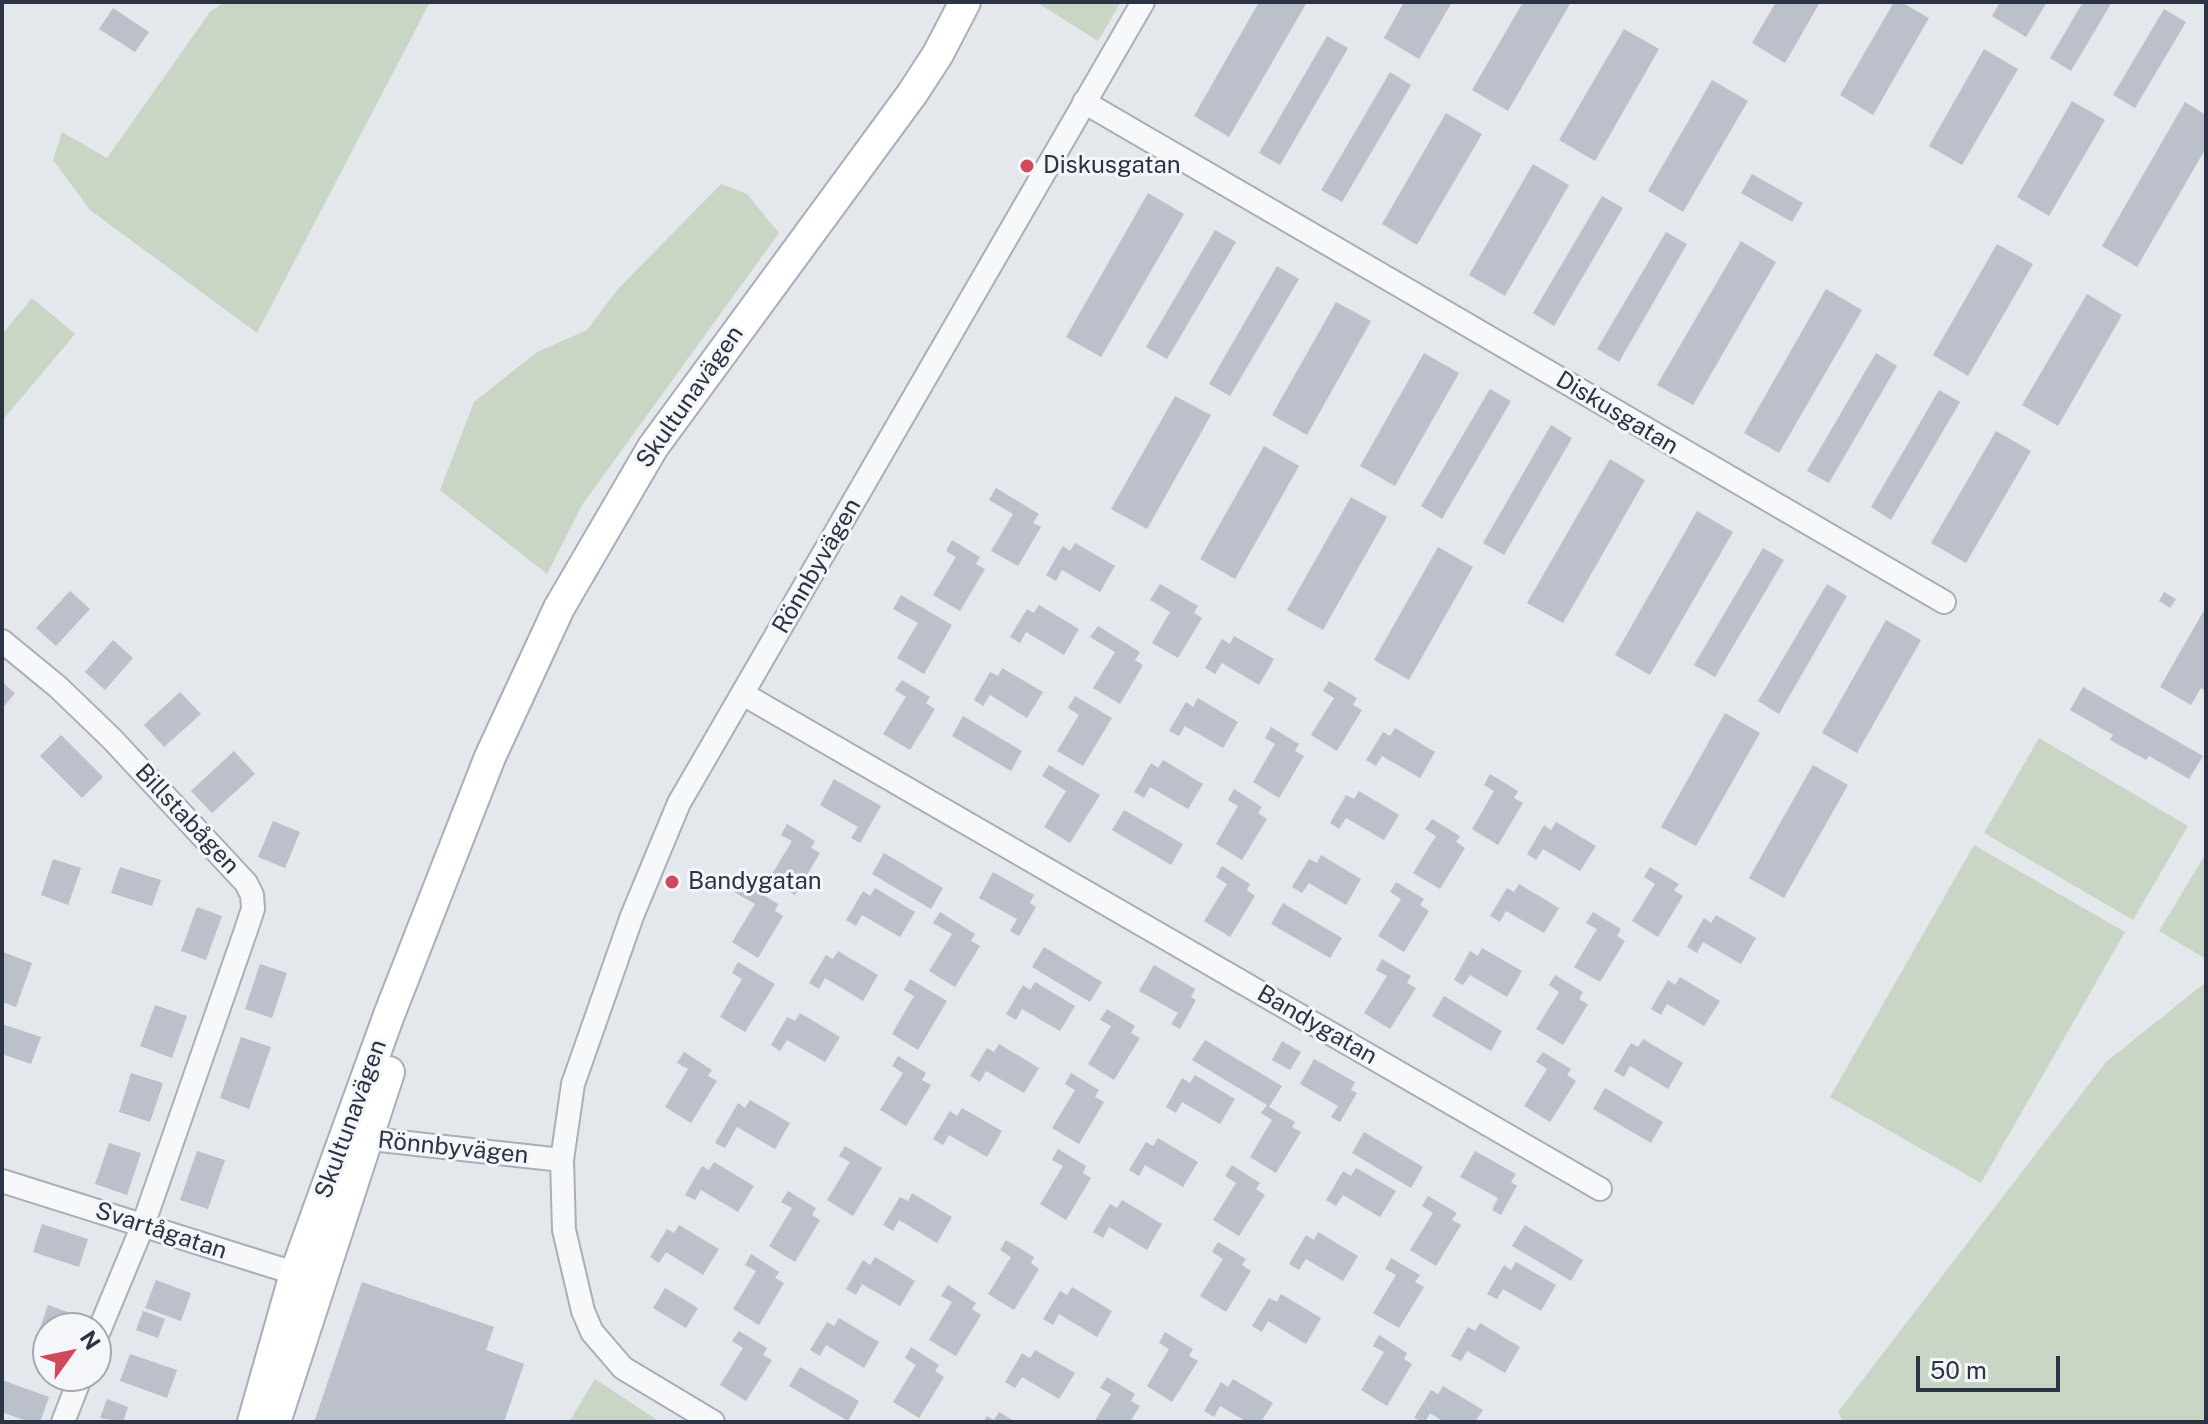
<!DOCTYPE html>
<html>
<head>
<meta charset="utf-8">
<style>
	body { margin:0 }
	#map { position:relative; width:2208px; height:1424px; overflow:hidden; background:#e4e7ec; font-family:"Public Sans",sans-serif }
	canvas { display:block }
	.frame { position:absolute; inset:0; border:4px solid #2b3445; pointer-events:none }
	.north { position:absolute; left:32px; top:1312px; width:80px; height:80px; box-sizing:border-box; background:#f4f6f9; border:2px solid #a4a8b1; border-radius:50%; rotate:57deg; font-size:22px; font-weight:700; line-height:32px; text-align:center; color:#2b3445 }
	.north::after { content:''; display:block; margin:auto; width:28px; height:36px; background:#d1495b; clip-path:polygon(50% 0,100% 100%,50% 72%,0 100%) }
	.scale { position:absolute; left:1916px; top:1356px; width:144px; height:36px; box-sizing:border-box; border:4px solid #2b3445; border-top:0; padding-left:10px; font-size:24px; line-height:28px; white-space:nowrap; color:#2b3445; -webkit-text-stroke:6px #f4f6f9; paint-order:stroke }
</style>
</head>
<body>
<div id="map">
<canvas width="2208" height="1424"></canvas>
<div class="frame"></div>
<div class="north">N</div>
<div class="scale">50 m</div>
</div>
<script>
const g = document.querySelector('canvas').getContext('2d');
g.lineJoin = 'round';
function fillPath(path, color) {
  g.fillStyle = color;
  g.fill(path, 'evenodd');
}
function toPath(rows) {
  const path = new Path2D();
  for (const r of rows) {
    path.moveTo(r[0], r[1]);
    for (let i = 2; i < r.length; i += 2) path.lineTo(r[i], r[i + 1]);
  }
  return path;
}
function trace(path, color, width, dash) {
  g.strokeStyle = color;
  g.lineWidth = width;
  g.lineCap = dash ? 'butt' : 'round';
  g.setLineDash(dash || []);
  g.stroke(path);
}
function drawText(font, color, halo, rows, align = 'center') {
  g.font = font + ' "Public Sans",sans-serif';
  g.lineWidth = 6;
  g.setLineDash([]);
  g.textBaseline = 'middle';
  g.strokeStyle = halo;
  g.fillStyle = color;
  for (const [text, x, y, turn = 0] of rows) {
    g.save();
    g.translate(x, y);
    g.rotate((+turn || 0) * Math.PI / 180);
    g.textAlign = isNaN(turn) ? turn : align;
    if (halo) g.strokeText(text, 0, 0);
    g.fillText(text, 0, 0);
    g.restore();
  }
}
fillPath(toPath([
	[225,2,430,2,257,333,90,210,53,160,62,132,107,158,210,12],
	[1036,2,1121,2,1098,41],
	[721,184,747,194,779,233,582,505,547,574,440,490,474,402,537,352,587,330,617,290],
	[32,298,75,334,2,421,2,334],
	[2039,738,2188,826,2133,920,1984,833],
	[1974,845,2125,932,1981,1183,1830,1097],
	[2206,853,2206,959,2159,931],
	[2206,982,2206,1422,1843,1422,1838,1412,2106,1062],
	[595,1379,660,1422,569,1422]
]), '#c9d6c5');
fillPath(toPath([
	[1259,2,1307,2,1229,137,1194,116],
	[1404,2,1452,2,1419,59,1384,38],
	[1523,2,1571,2,1508,111,1472,90],
	[1776,2,1820,2,1785,63,1752,43],
	[1894,2,1901,2,1929,18,1873,115,1840,95],
	[2000,2,2047,2,2026,37,1992,16],
	[2083,2,2112,2,2071,71,2050,58],
	[113,8,149,32,135,52,99,29],
	[2164,9,2186,22,2135,108,2113,95],
	[1624,29,1659,49,1595,161,1559,140],
	[1327,36,1348,48,1280,165,1259,153],
	[1984,49,2018,69,1962,165,1929,146],
	[1390,72,1411,85,1342,202,1321,190],
	[1712,80,1748,101,1683,212,1648,191],
	[2072,101,2105,120,2049,216,2017,197],
	[2185,102,2206,115,2206,148,2137,267,2102,246],
	[1446,113,1482,134,1417,245,1382,224],
	[1533,164,1569,185,1505,296,1469,275],
	[1752,174,1803,203,1792,222,1741,193],
	[1148,193,1184,214,1101,357,1066,337],
	[1602,196,1623,208,1554,326,1533,313],
	[1215,230,1236,242,1167,359,1146,347],
	[1666,232,1687,244,1619,362,1597,349],
	[1741,241,1776,262,1693,405,1657,385],
	[1997,244,2033,264,1968,376,1933,355],
	[1277,266,1299,279,1230,396,1209,384],
	[1826,289,1862,310,1779,453,1744,433],
	[2087,294,2122,315,2058,426,2022,405],
	[1336,302,1371,321,1307,435,1272,415],
	[1424,353,1459,373,1395,486,1360,466],
	[1876,353,1897,366,1829,483,1807,471],
	[1490,389,1511,401,1442,519,1421,506],
	[1939,390,1960,402,1891,520,1871,507],
	[1175,396,1211,415,1147,529,1111,509],
	[1551,425,1572,438,1504,555,1483,543],
	[1996,431,2031,451,1966,563,1931,543],
	[1264,446,1299,466,1235,579,1200,559],
	[1610,459,1645,480,1563,623,1527,603],
	[996,488,1039,514,1033,523,1041,527,1018,566,991,551,1013,514,989,500],
	[1351,497,1387,517,1323,630,1287,610],
	[1697,511,1733,532,1650,675,1615,655],
	[952,540,980,557,976,564,985,569,960,611,933,595,956,557,946,551],
	[1075,543,1115,566,1100,592,1062,570,1056,581,1046,575,1063,546,1070,551],
	[1438,547,1473,567,1409,680,1374,660],
	[1763,548,1784,560,1715,677,1694,665],
	[1160,584,1198,606,1194,613,1202,618,1178,658,1152,643,1170,612,1150,600],
	[1827,584,1847,596,1779,714,1758,701],
	[70,591,90,609,56,646,36,628],
	[2164,592,2176,599,2170,608,2159,601],
	[901,595,952,625,924,674,897,658,918,623,893,609],
	[1039,605,1079,629,1064,655,1026,632,1020,643,1010,637,1027,609,1034,613],
	[2206,607,2206,691,2201,688,2191,705,2160,687],
	[1886,620,1921,640,1857,753,1822,733],
	[1098,626,1140,652,1135,660,1143,665,1120,704,1093,688,1115,652,1090,637],
	[1234,636,1274,659,1259,685,1222,663,1215,674,1205,668,1222,639,1230,644],
	[113,640,133,658,105,690,85,672],
	[1002,668,1043,692,1027,718,990,695,983,706,974,700,990,672,998,676],
	[902,680,930,697,926,703,935,709,910,750,883,734,906,697,895,690],
	[1329,681,1357,698,1353,705,1362,710,1337,751,1311,735,1334,698,1323,691],
	[2,682,15,693,2,709],
	[2083,687,2203,756,2189,779,2149,756,2146,760,2110,740,2113,735,2070,710],
	[180,692,201,714,164,747,144,725],
	[1075,696,1112,718,1083,766,1057,751,1079,715,1068,708],
	[1198,698,1238,722,1223,748,1185,726,1179,736,1169,731,1186,702,1193,707],
	[1725,713,1760,733,1696,846,1661,827],
	[963,716,1022,751,1011,771,952,736],
	[1271,727,1299,744,1295,751,1304,756,1279,798,1253,782,1275,744,1265,738],
	[1395,728,1435,752,1420,778,1382,756,1376,766,1366,760,1383,732,1390,736],
	[61,735,103,777,82,798,40,756],
	[234,751,255,774,212,813,191,791],
	[1163,760,1203,784,1188,809,1150,787,1144,798,1134,792,1151,763,1158,768],
	[1049,765,1100,795,1070,843,1044,827,1066,791,1042,776],
	[1813,765,1848,785,1784,898,1749,878],
	[1490,774,1518,791,1514,798,1523,803,1498,845,1472,829,1494,791,1484,785],
	[834,779,881,806,860,843,851,838,858,827,820,805],
	[1234,789,1262,807,1258,813,1267,819,1242,860,1216,844,1238,806,1228,800],
	[1359,791,1399,815,1384,840,1346,818,1339,829,1330,823,1346,795,1354,799],
	[1124,810,1183,844,1171,865,1112,830],
	[1432,819,1460,836,1456,842,1465,848,1440,889,1413,873,1436,836,1425,829],
	[273,821,300,832,285,868,258,857],
	[1556,822,1596,846,1580,871,1543,849,1536,860,1527,854,1544,825,1551,830],
	[787,824,815,841,811,848,820,853,795,895,769,879,792,841,781,835],
	[884,853,943,888,931,909,872,874],
	[1321,855,1361,879,1346,905,1309,883,1302,893,1292,887,1309,859,1317,863],
	[53,859,81,868,68,905,41,895],
	[1222,866,1250,884,1247,890,1255,896,1230,937,1204,921,1227,884,1216,877],
	[120,867,161,880,152,906,111,893],
	[1650,867,1679,884,1674,890,1683,896,1658,937,1632,921,1655,884,1644,877],
	[993,872,1034,895,1030,903,1036,907,1019,936,1010,931,1017,919,979,898],
	[741,881,778,904,775,911,783,916,758,958,732,942,755,904,734,892],
	[1396,882,1424,899,1420,905,1429,911,1404,952,1378,936,1401,899,1390,892],
	[1519,884,1559,908,1544,933,1506,911,1500,922,1490,916,1507,888,1514,892],
	[875,888,915,912,900,937,862,915,856,926,846,920,863,891,870,896],
	[1283,903,1342,938,1330,958,1271,924],
	[197,907,222,916,206,960,181,951],
	[940,912,975,934,971,941,980,946,955,987,929,971,952,934,933,923],
	[1593,912,1621,929,1617,936,1625,941,1600,982,1574,967,1597,929,1586,923],
	[1716,915,1756,938,1741,964,1703,942,1697,953,1687,947,1704,918,1711,923],
	[1044,947,1102,982,1090,1002,1032,967],
	[1482,948,1522,971,1507,997,1470,975,1463,985,1454,980,1470,951,1478,956],
	[838,951,878,975,863,1001,825,978,819,989,809,983,826,955,833,959],
	[3,952,32,963,16,1007,2,1002],
	[1382,959,1411,976,1407,983,1416,988,1390,1029,1364,1013,1387,976,1376,970],
	[738,962,775,984,745,1032,720,1017,742,979,732,973],
	[260,964,287,973,272,1018,245,1009],
	[1154,965,1195,989,1191,997,1196,1000,1180,1029,1171,1024,1178,1013,1139,991],
	[1555,975,1583,992,1579,999,1588,1004,1563,1045,1536,1029,1559,992,1549,985],
	[1680,977,1720,1001,1704,1026,1667,1004,1661,1015,1651,1009,1668,980,1675,985],
	[910,979,947,1001,918,1050,892,1034,914,996,904,990],
	[1035,982,1075,1006,1060,1031,1022,1009,1016,1020,1006,1014,1023,985,1030,990],
	[1444,996,1502,1031,1491,1051,1432,1016],
	[155,1005,187,1016,172,1058,140,1046],
	[1107,1009,1135,1026,1131,1033,1140,1038,1114,1080,1088,1064,1111,1026,1100,1020],
	[800,1013,840,1037,825,1062,787,1040,780,1051,771,1045,787,1017,795,1021],
	[2,1024,41,1037,31,1064,2,1054],
	[241,1037,271,1047,249,1109,220,1098],
	[1643,1039,1683,1063,1668,1089,1630,1066,1624,1077,1614,1071,1631,1043,1638,1047],
	[1205,1040,1282,1086,1269,1107,1295,1122,1292,1127,1301,1132,1276,1173,1250,1157,1272,1120,1261,1113,1267,1105,1192,1060],
	[1282,1041,1301,1052,1290,1070,1272,1060],
	[999,1044,1039,1068,1024,1093,986,1071,980,1082,970,1076,987,1048,994,1052],
	[684,1052,712,1070,708,1076,717,1081,691,1123,665,1107,688,1069,677,1063],
	[1543,1052,1571,1069,1567,1075,1576,1081,1550,1122,1524,1106,1547,1069,1536,1062],
	[898,1056,926,1073,922,1080,931,1085,906,1126,880,1110,903,1073,892,1066],
	[1314,1059,1355,1082,1351,1090,1357,1093,1340,1122,1331,1117,1338,1106,1300,1084],
	[131,1073,163,1083,150,1122,119,1112],
	[1071,1073,1099,1090,1095,1097,1104,1102,1079,1144,1052,1128,1075,1090,1065,1084],
	[1195,1075,1235,1099,1220,1124,1182,1102,1176,1113,1166,1107,1182,1078,1190,1083],
	[1605,1088,1663,1122,1651,1143,1593,1109],
	[750,1100,790,1123,775,1149,737,1127,725,1148,715,1143,738,1103,745,1108],
	[962,1108,1002,1131,987,1157,949,1135,943,1145,933,1139,950,1111,957,1116],
	[1364,1132,1423,1167,1411,1188,1352,1153],
	[1158,1138,1198,1162,1183,1187,1145,1165,1139,1176,1129,1170,1146,1142,1153,1146],
	[109,1143,141,1153,127,1195,95,1184],
	[845,1146,882,1168,853,1216,827,1200,850,1162,839,1156],
	[1058,1149,1086,1166,1083,1173,1091,1178,1066,1220,1040,1204,1063,1166,1052,1160],
	[197,1151,225,1160,208,1209,180,1200],
	[1475,1151,1516,1174,1511,1182,1517,1186,1501,1215,1492,1210,1498,1198,1460,1177],
	[714,1162,754,1186,738,1212,701,1190,695,1200,685,1195,702,1166,709,1170],
	[1232,1165,1260,1183,1256,1189,1265,1195,1239,1236,1213,1220,1236,1183,1225,1176],
	[1356,1168,1396,1191,1380,1217,1343,1195,1336,1206,1326,1200,1343,1171,1351,1176],
	[788,1191,816,1208,812,1215,820,1220,795,1262,769,1246,792,1208,781,1202],
	[912,1193,952,1217,937,1243,899,1220,893,1231,883,1225,900,1197,908,1201],
	[1428,1196,1457,1213,1452,1220,1461,1225,1436,1266,1410,1250,1433,1213,1422,1206],
	[1122,1200,1162,1224,1147,1250,1109,1227,1103,1238,1093,1232,1110,1204,1117,1208],
	[42,1224,88,1239,79,1267,33,1252],
	[679,1225,719,1249,703,1275,666,1252,659,1263,650,1257,667,1229,674,1233],
	[1525,1225,1583,1260,1571,1281,1512,1246],
	[1318,1232,1358,1256,1343,1281,1306,1259,1299,1270,1289,1264,1306,1235,1314,1240],
	[1006,1240,1034,1257,1031,1263,1039,1269,1014,1310,988,1294,1011,1257,1000,1250],
	[1218,1242,1246,1259,1242,1265,1251,1271,1226,1312,1200,1296,1223,1259,1212,1252],
	[751,1254,779,1272,775,1278,784,1283,759,1325,733,1309,756,1271,745,1265],
	[875,1257,915,1281,900,1306,862,1284,856,1295,846,1289,863,1260,870,1265],
	[1391,1258,1420,1275,1415,1282,1424,1287,1399,1328,1373,1313,1396,1275,1385,1269],
	[1516,1262,1556,1285,1541,1311,1503,1289,1497,1299,1487,1294,1504,1265,1511,1270],
	[156,1280,191,1293,181,1321,145,1308],
	[362,1282,494,1327,486,1350,524,1364,504,1422,314,1422],
	[948,1285,976,1303,972,1309,981,1315,956,1356,929,1340,952,1302,941,1296],
	[1072,1287,1112,1311,1097,1337,1059,1314,1053,1325,1043,1319,1060,1291,1067,1295],
	[665,1288,698,1308,686,1328,653,1308],
	[1281,1294,1321,1318,1306,1344,1268,1321,1262,1332,1252,1326,1269,1298,1277,1302],
	[48,1305,79,1316,75,1328,48,1328,48,1357,32,1351],
	[143,1311,165,1319,158,1338,136,1330],
	[839,1318,879,1342,864,1368,826,1345,820,1356,810,1350,827,1322,834,1326],
	[1480,1323,1520,1347,1505,1373,1467,1351,1461,1361,1451,1356,1468,1327,1475,1331],
	[739,1331,767,1348,763,1355,772,1360,746,1401,720,1385,743,1348,732,1341],
	[1165,1332,1193,1349,1189,1356,1198,1361,1172,1402,1147,1386,1169,1349,1159,1343],
	[1379,1335,1407,1353,1404,1359,1412,1364,1387,1406,1361,1390,1384,1352,1373,1346],
	[911,1347,939,1365,935,1371,944,1377,919,1418,893,1402,916,1365,905,1358],
	[1035,1350,1075,1373,1059,1399,1022,1377,1015,1388,1005,1382,1022,1353,1030,1358],
	[130,1354,177,1370,167,1398,120,1381],
	[800,1367,859,1401,848,1421,789,1386],
	[1107,1377,1135,1394,1131,1401,1140,1406,1130,1422,1094,1422,1111,1394,1100,1388],
	[1233,1379,1273,1403,1261,1422,1247,1422,1220,1406,1214,1417,1204,1411,1221,1382,1228,1387],
	[2,1380,49,1397,40,1422,29,1422,2,1412],
	[1443,1386,1483,1410,1475,1422,1444,1422,1430,1413,1425,1422,1414,1418,1431,1390,1438,1394],
	[107,1399,128,1407,123,1422,100,1418],
	[999,1412,1016,1422,983,1422,987,1416,994,1420]
]), '#bbc0ca');
const minor = toPath([
	[1084,102,1944,602],
	[2,641,58,687,112,739,246,883,252,895,253,909,246,930,143,1225,96,1338],
	[743,694,1600,1189],
	[353,1137,562,1160],
	[2,1181,310,1278],
	[63,1422,81,1376],
	[713,1422,623,1368,592,1332,583,1311,564,1230,562,1160,573,1084,632,916,679,803,1143,2]
]);
const secondary = toPath([
	[253,1422,295,1274,389,1015,490,757,559,608,653,447,912,94,938,54,965,2],
	[275,1422,389,1072]
]);
trace(minor, '#a9aeb7', 26);
trace(secondary, '#a9aeb7', 34);
trace(minor, '#f7f8fa', 22);
trace(secondary, '#fff', 30);
for (const [x, y, r, color] of [
	[1027,166,8,"#d1495b"],
	[672,882,8,"#d1495b"]
]) {
  const dot = new Path2D();
  dot.arc(x, y, r, 0, 2 * Math.PI);
  g.fillStyle = color;
  g.fill(dot);
  trace(dot, '#f4f6f9', 3);
}
drawText('24px', '#2b3445', '#f4f6f9', [
	["Diskusgatan",1043,166],
	["Bandygatan",688,882]
], 'left');
drawText('24px', '#2b3445', '#f4f6f9', [
	["Skultunavägen",690,397,-55],
	["Diskusgatan",1617,413,31],
	["Rönnbyvägen",817,566,-60],
	["Billstabågen",187,819,47],
	["Bandygatan",1317,1025,30],
	["Skultunavägen",351,1119,-70],
	["Rönnbyvägen",453,1148,6],
	["Svartågatan",161,1231,18]
]);
</script>
</body>
</html>
